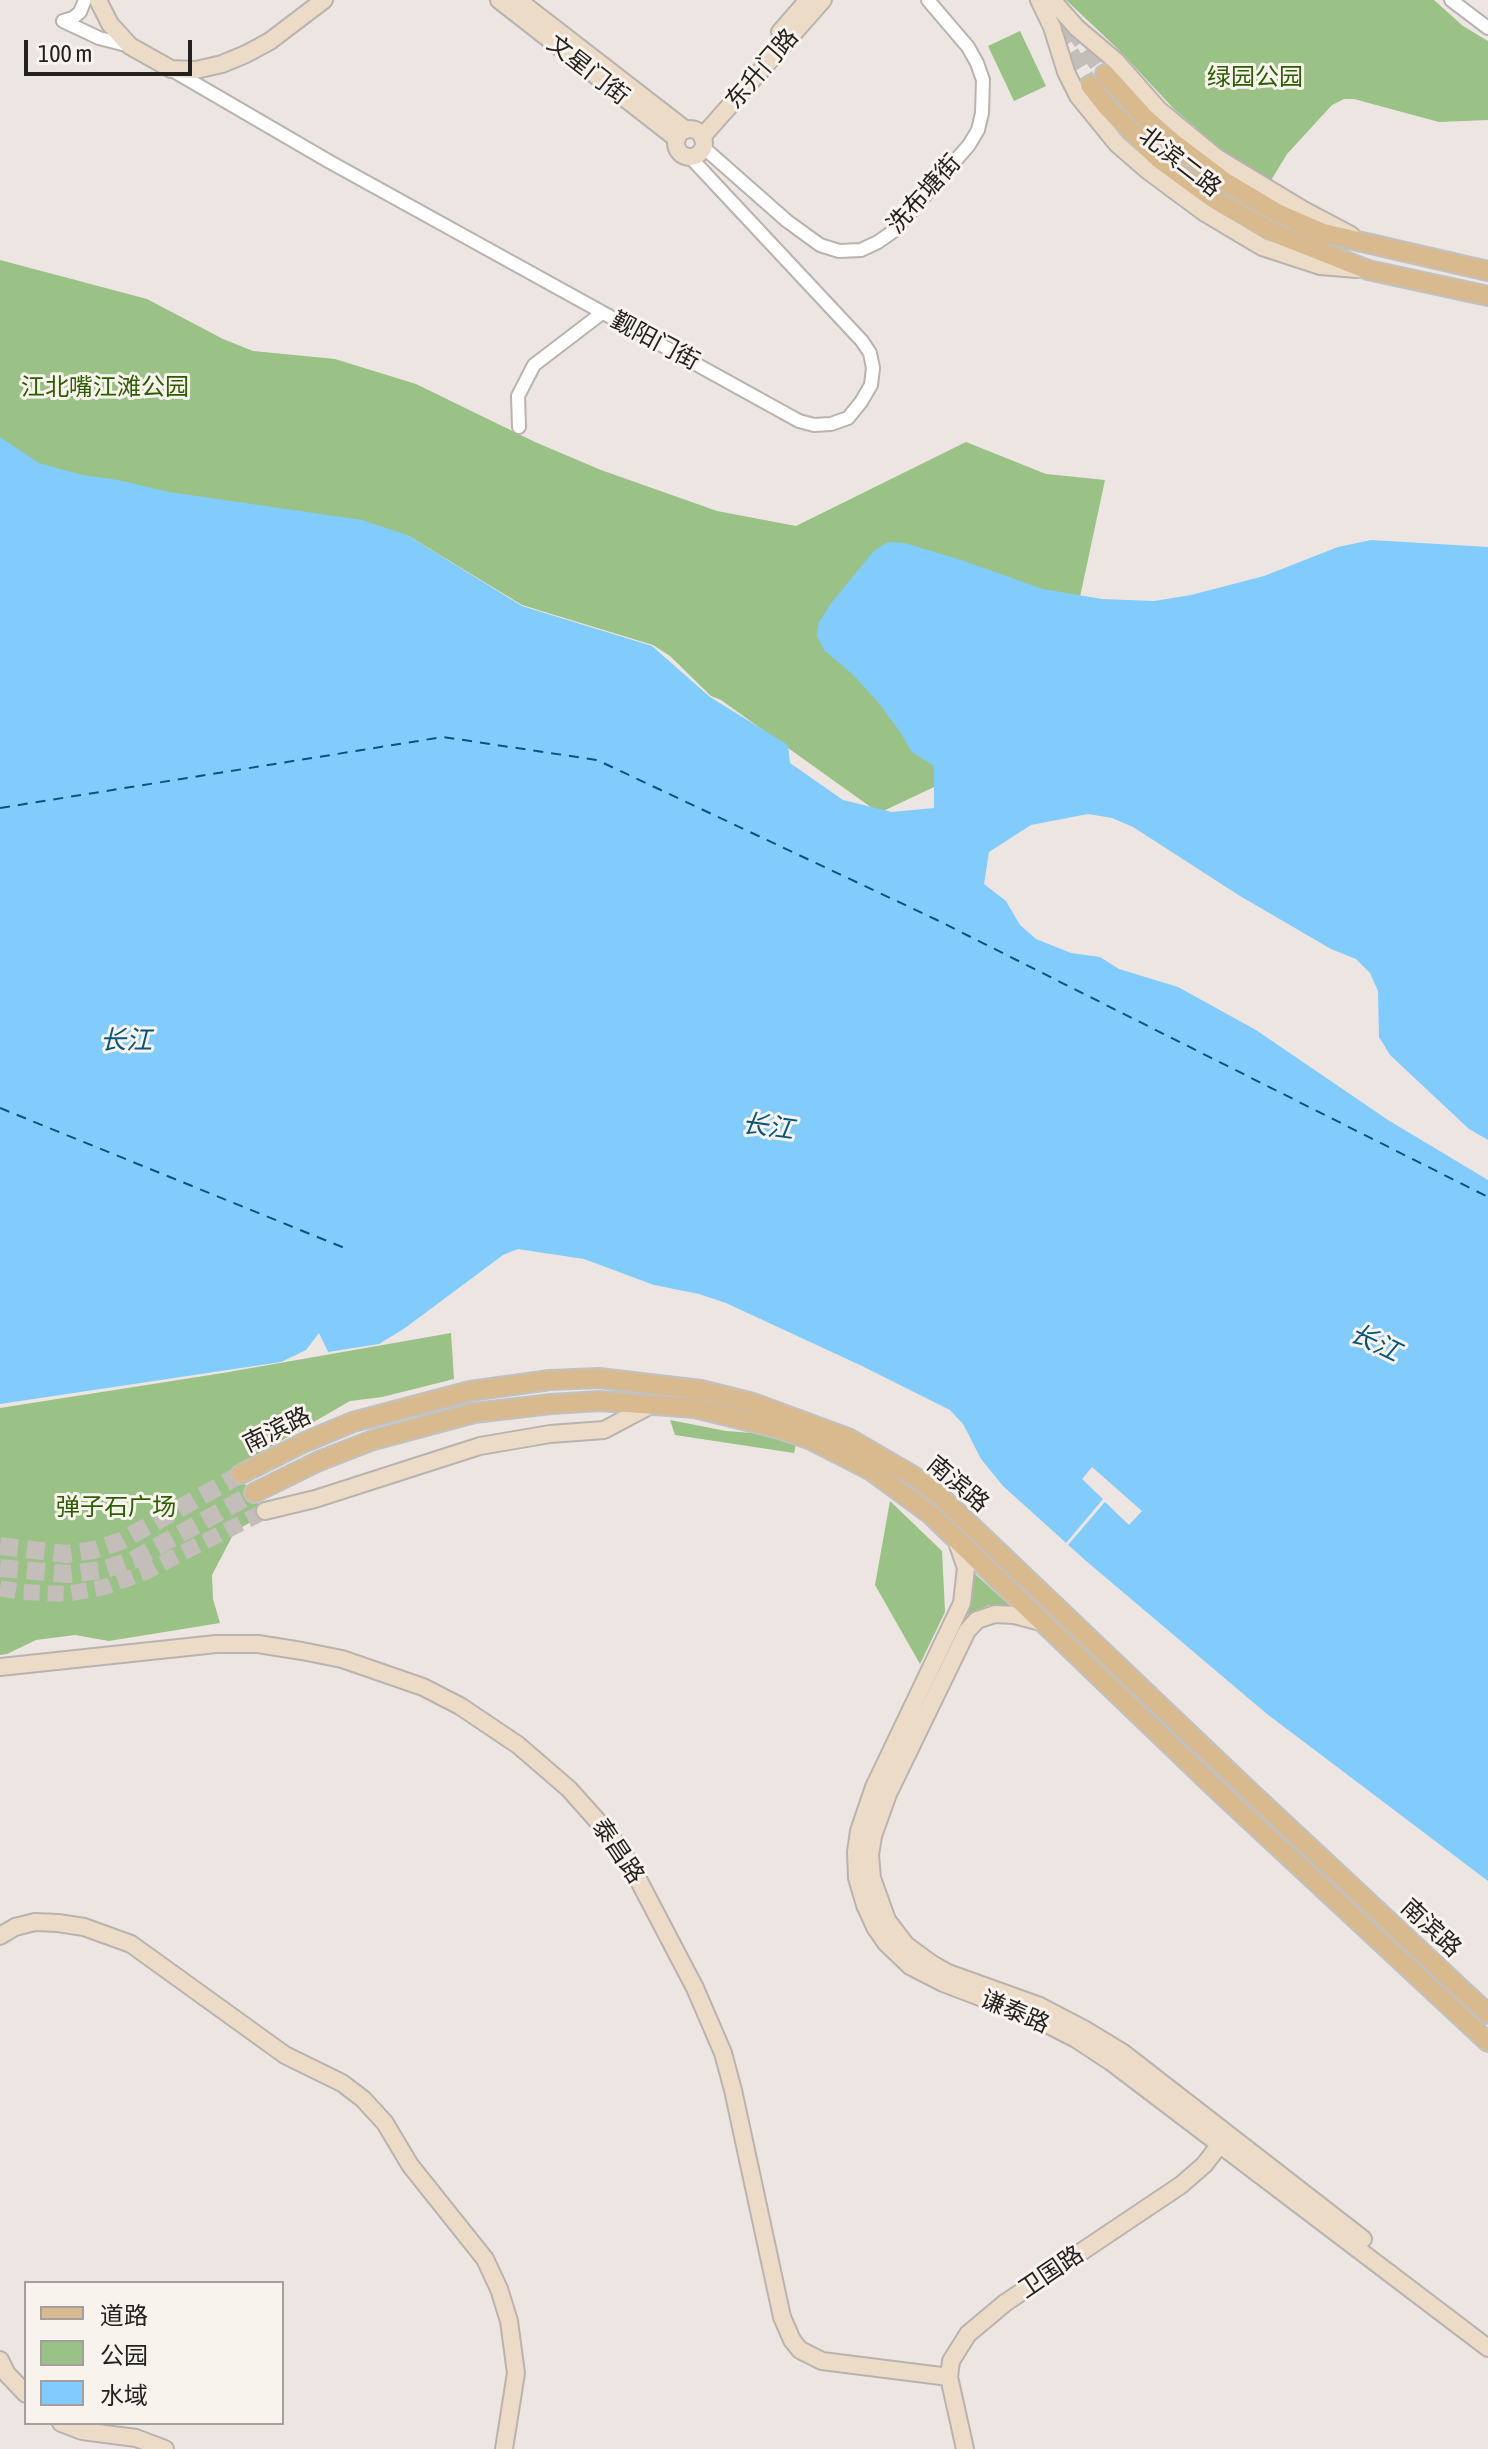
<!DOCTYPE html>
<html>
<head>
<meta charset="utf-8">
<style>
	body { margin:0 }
	#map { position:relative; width:1488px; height:2449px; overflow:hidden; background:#ece5e1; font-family:"Asap Condensed","Noto Sans SC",sans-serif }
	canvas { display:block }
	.legend { position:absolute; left:24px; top:2281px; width:260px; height:144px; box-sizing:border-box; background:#f9f3ee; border:2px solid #a49f9c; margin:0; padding:10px 14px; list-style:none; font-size:24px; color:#242220 }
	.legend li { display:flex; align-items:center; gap:16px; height:40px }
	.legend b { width:40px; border:2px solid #a49f9c }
	.scale { position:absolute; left:24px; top:40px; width:168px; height:36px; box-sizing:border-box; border:4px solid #242220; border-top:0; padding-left:10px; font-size:24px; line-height:28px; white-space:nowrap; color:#242220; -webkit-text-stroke:6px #f9f3ee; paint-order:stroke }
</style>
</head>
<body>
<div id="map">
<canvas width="1488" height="2449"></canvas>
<ul class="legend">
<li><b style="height:10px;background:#d9ba8f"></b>道路</li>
<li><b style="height:22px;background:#9ac186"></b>公园</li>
<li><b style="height:22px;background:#81ccfd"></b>水域</li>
</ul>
<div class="scale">100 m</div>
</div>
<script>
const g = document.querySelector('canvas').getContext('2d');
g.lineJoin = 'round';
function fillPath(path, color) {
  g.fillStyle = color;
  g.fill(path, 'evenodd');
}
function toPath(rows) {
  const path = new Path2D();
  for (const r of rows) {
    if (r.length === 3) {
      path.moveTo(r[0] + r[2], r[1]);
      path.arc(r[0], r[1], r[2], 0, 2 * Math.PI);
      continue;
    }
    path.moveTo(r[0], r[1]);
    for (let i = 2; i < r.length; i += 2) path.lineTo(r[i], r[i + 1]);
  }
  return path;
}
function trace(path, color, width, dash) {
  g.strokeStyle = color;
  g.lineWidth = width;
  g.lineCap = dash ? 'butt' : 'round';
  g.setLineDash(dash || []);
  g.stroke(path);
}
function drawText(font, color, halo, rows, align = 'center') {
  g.font = font + ' "Asap Condensed","Noto Sans SC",sans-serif';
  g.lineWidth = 6;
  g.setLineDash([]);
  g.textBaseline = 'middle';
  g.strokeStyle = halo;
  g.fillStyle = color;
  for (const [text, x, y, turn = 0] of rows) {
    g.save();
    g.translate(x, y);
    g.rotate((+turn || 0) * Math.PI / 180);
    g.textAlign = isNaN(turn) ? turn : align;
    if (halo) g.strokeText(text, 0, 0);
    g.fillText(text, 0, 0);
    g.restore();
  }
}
fillPath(toPath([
	[1066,0,1434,0,1463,26,1488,41,1488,120,1439,122,1354,99,1344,99,1332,105,1287,154,1270,182,1235,161,1174,109,1119,50],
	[1020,31,1046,86,1014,101,988,46],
	[0,260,147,299,223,339,253,351,335,359,416,384,535,442,601,470,717,511,796,526,966,442,1046,474,1105,480,1077,611,953,778,879,813,721,700,711,696,670,656,653,645,522,605,407,535,366,540,221,519,0,454],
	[451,1333,454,1379,382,1397,350,1401,234,1468,265,1514,235,1531,212,1575,213,1599,220,1623,109,1641,75,1635,36,1640,7,1654,0,1655,0,1408,223,1373],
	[670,1420,726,1431,752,1433,796,1444,794,1453,675,1435],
	[890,1501,942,1551,945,1612,920,1664,875,1585],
	[973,1572,1009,1605,989,1605,967,1615,965,1613,973,1594]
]), '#9ac186');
fillPath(toPath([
	[0,437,39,463,82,475,118,480,169,492,362,520,407,535,522,606,652,646,710,697,788,745,790,763,843,800,892,812,934,808,934,766,912,752,898,729,878,702,853,675,824,650,817,636,819,622,832,602,874,551,888,542,905,543,964,561,1043,589,1102,599,1154,601,1191,595,1264,576,1338,547,1371,540,1488,547,1488,1140,1469,1129,1390,1055,1379,1037,1378,991,1370,973,1356,959,1331,949,1240,896,1133,827,1112,818,1088,814,1031,825,989,852,984,884,1006,901,1020,925,1036,939,1071,953,1100,957,1119,969,1178,987,1256,1030,1388,1120,1488,1180,1488,1881,1267,1714,1085,1560,1003,1486,981,1459,963,1424,950,1410,862,1366,726,1303,699,1294,654,1285,584,1259,518,1249,503,1255,405,1328,379,1344,328,1352,319,1333,306,1350,281,1362,0,1404]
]), '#81ccfd');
fillPath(toPath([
	[1092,1467,1142,1511,1129,1525,1105,1502,1068,1545,1066,1543,1103,1499,1082,1479]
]), '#ece5e1');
trace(toPath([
	[0,808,443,737,597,760,937,920,1488,1197],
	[0,1108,347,1249]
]), '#05567e', 2, [10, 8]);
trace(toPath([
	[0,1588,22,1592,67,1594,105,1587,145,1572,265,1511]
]), '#c4beba', 16, [16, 8]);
trace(toPath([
	[1072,27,1105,74],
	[1056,30,1090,85],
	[0,1546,66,1554,94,1550,121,1541,241,1474],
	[0,1568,67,1574,102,1570,133,1560,254,1493]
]), '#c4beba', 18, [18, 9]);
const street = toPath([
	[1451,0,1488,28],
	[63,21,99,38,130,46],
	[63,21,73,18,80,12,85,0],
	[172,70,330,162,799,421,814,425,831,424,848,418,861,402,871,385,873,368,870,353,862,341,690,157],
	[703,147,787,221,820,245,839,251,861,250,878,242,895,230,969,145,978,130,982,113,983,80,977,63,968,47,928,0],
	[519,427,518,396,534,365,602,313]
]);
const secondary = toPath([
	[98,0,110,24,130,46,171,69,196,70,222,64,246,54,270,41,324,0],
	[499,0,677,139],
	[518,0,686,130],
	[1039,0,1052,27,1066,72,1078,96,1117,144,1147,170,1205,213,1262,247,1320,266,1357,269],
	[1052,0,1077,28,1116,61,1159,110,1216,157,1302,209,1351,235],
	[780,32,808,0],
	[690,143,14],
	[702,137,823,0],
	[265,1511,315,1499,480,1446,550,1434,604,1430,653,1404],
	[957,1542,966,1568,962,1603,874,1787,859,1831,856,1852,857,1878,865,1905,875,1927,886,1943,910,1966,943,1983,1035,2018,1076,2039,1111,2062,1488,2348],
	[1041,1622,1014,1615,995,1614,977,1620,967,1631,888,1794,873,1836,870,1855,872,1878,887,1920,906,1945,932,1964,948,1973,1040,2006,1084,2029,1122,2052,1363,2239],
	[0,1667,216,1644,258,1644,302,1651,342,1659,423,1687,460,1706,518,1745,569,1789,610,1835,629,1862,695,1988,723,2053,733,2090,782,2317,792,2340,800,2350,822,2361,949,2377],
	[0,1936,15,1927,35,1922,58,1923,84,1927,131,1944,285,2055,342,2083,363,2099,385,2123,410,2165,485,2259,499,2289,509,2321,516,2373,504,2449],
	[0,2360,7,2374,26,2394],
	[61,2423,82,2431,136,2438,165,2449],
	[965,2449,949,2377,951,2361,968,2334,1005,2303,1181,2185,1204,2165,1225,2138]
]);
const primary = toPath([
	[1105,74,1145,118,1172,142,1225,182,1277,213,1323,233,1488,271],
	[1090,85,1108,108,1158,158,1214,199,1272,232,1368,270,1488,296],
	[241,1474,305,1442,353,1422,470,1391,550,1380,599,1378,701,1390,753,1403,848,1438,915,1477,942,1498,1245,1787,1488,2014],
	[254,1493,319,1461,373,1440,474,1413,551,1404,600,1401,695,1408,780,1429,811,1440,870,1470,930,1514,1213,1786,1488,2042]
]);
trace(street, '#b9b3af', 16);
trace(secondary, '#b9b3af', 20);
trace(primary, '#c2c1c1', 22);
trace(street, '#fff', 12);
trace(secondary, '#ecdcc7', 16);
trace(primary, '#d9ba8f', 18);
drawText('24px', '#242220', '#f9f3ee', [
	["东升门路",762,69,-49],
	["文星门街",588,70,38],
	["北滨二路",1180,162,38],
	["洗布塘街",924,194,-48],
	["觐阳门街",655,341,28],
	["南滨路",277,1430,-26],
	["南滨路",958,1484,40],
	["泰昌路",618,1851,56],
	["南滨路",1431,1928,43],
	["谦泰路",1015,2012,23],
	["卫国路",1051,2272,-34]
]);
drawText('24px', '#2c5d00', '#f9f3ee', [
	["绿园公园",1255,77],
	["江北嘴江滩公园",105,387],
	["弹子石广场",116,1507]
]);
drawText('italic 26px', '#05567e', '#f9f3ee', [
	["长江",126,1041],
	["长江",768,1127,8],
	["长江",1375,1343,26]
]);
</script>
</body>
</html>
